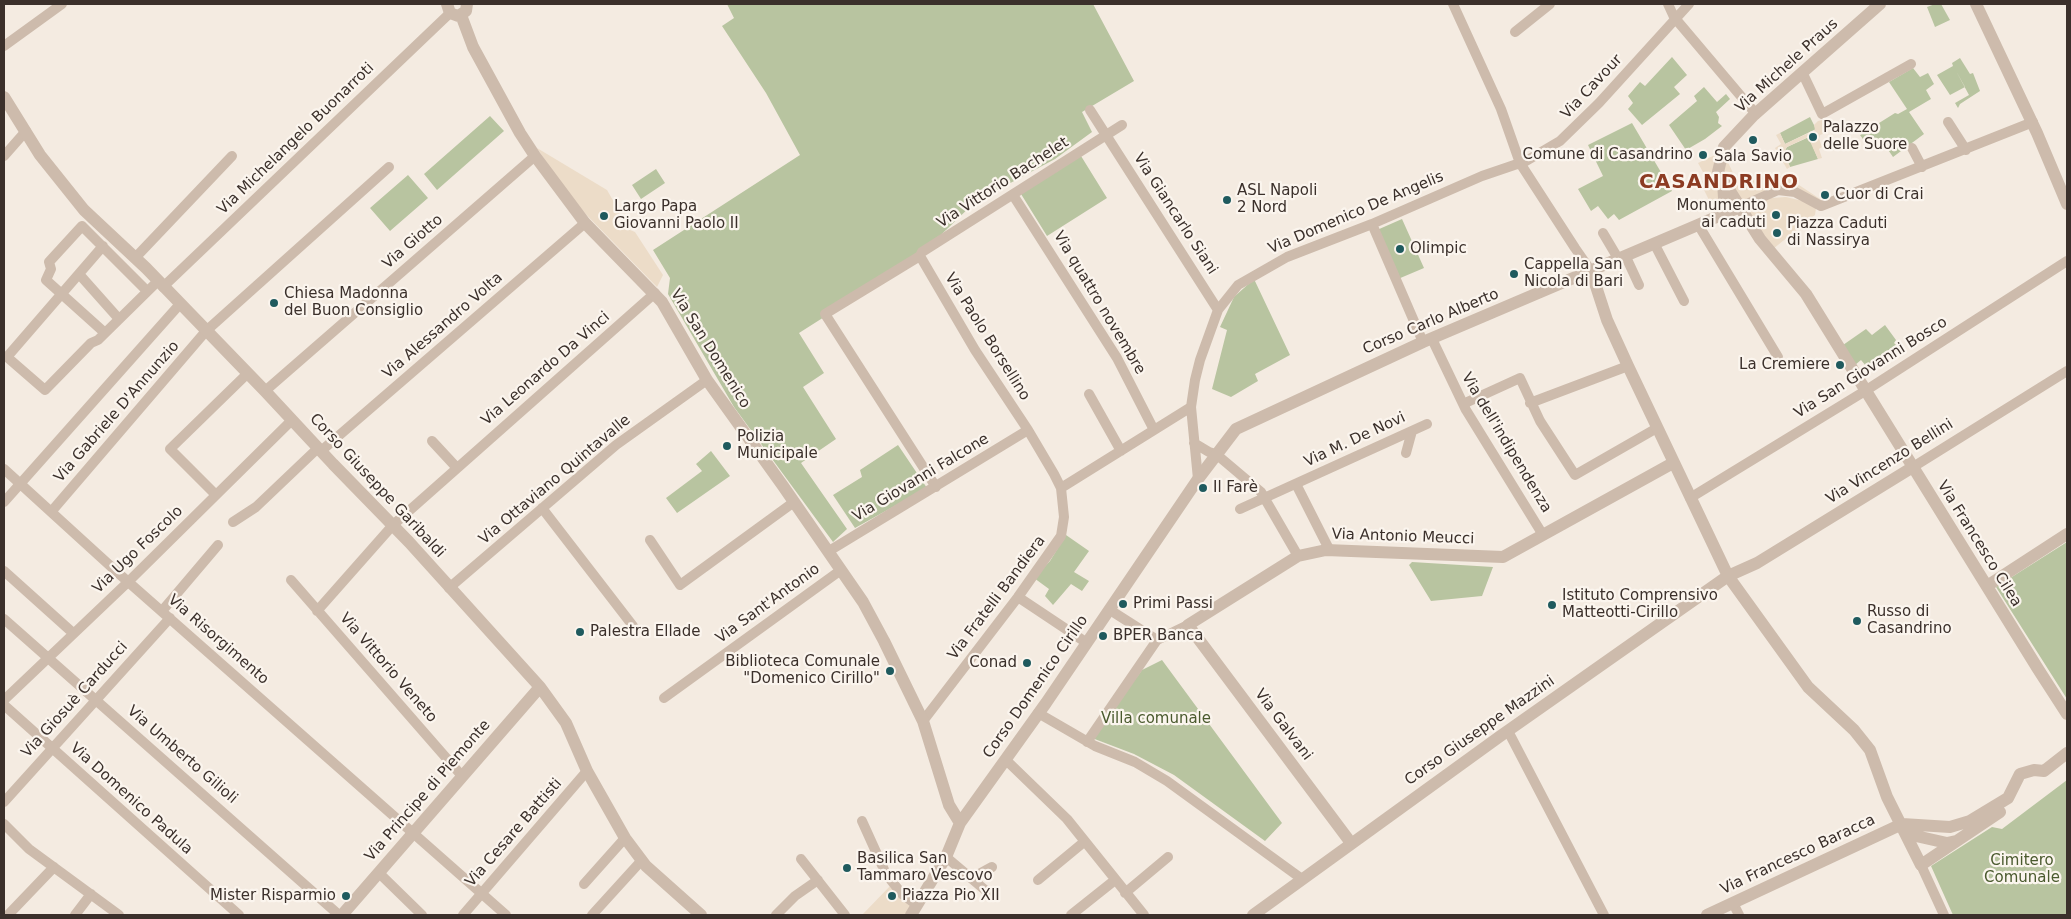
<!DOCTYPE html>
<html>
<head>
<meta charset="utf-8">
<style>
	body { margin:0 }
	#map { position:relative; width:2071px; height:919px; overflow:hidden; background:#f4ebe1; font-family:"DejaVu Sans",sans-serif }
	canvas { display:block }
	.frame { position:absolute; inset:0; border:5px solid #3b302b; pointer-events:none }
</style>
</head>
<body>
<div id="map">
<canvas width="2071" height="919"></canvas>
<div class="frame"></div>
</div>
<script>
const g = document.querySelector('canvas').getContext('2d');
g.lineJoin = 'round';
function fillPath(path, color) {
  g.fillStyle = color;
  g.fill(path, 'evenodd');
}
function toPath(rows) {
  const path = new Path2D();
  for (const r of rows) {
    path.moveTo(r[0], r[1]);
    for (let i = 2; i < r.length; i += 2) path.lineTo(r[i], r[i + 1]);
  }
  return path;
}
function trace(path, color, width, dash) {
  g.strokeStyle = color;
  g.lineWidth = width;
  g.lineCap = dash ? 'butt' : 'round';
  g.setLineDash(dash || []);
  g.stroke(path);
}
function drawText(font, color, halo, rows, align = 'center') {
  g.font = font + ' "DejaVu Sans",sans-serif';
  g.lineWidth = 4.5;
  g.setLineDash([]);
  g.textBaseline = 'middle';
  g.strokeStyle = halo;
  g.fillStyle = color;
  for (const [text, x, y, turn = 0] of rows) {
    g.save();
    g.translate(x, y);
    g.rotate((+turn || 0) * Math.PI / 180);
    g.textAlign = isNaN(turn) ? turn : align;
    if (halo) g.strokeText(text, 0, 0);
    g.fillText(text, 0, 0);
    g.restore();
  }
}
fillPath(toPath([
	[727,4,1093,4,1134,81,1082,112,1092,132,1055,159,975,202,917,258,799,333,824,373,803,387,836,439,801,463,847,529,833,542,734,407,668,294,670,278,653,250,800,155,766,93,722,26,734,18],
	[1935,4,1941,4,1950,20,1935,27,1927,7],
	[1672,57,1687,75,1674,87,1680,94,1642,125,1628,109,1633,103,1628,96,1640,82,1645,86],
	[1960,58,1970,74,1973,73,1980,91,1960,104,1958,108,1955,103,1969,95,1956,71,1965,87,1950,95,1937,75,1953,66,1952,63],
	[1913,68,1920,77,1928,73,1934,84,1926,90,1931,99,1909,112,1924,134,1893,157,1880,138,1868,146,1860,135,1895,113,1898,114,1907,109,1889,82],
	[1704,87,1717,102,1726,94,1730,99,1716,112,1719,117,1718,123,1722,126,1705,139,1686,150,1669,125,1697,101,1694,96],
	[490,116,504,131,437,190,424,174],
	[1810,117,1816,129,1785,144,1780,133],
	[1632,123,1672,191,1619,220,1614,214,1608,219,1598,206,1591,211,1578,189,1603,176,1588,145],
	[1809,137,1818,159,1790,167,1784,152,1787,147],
	[1081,156,1107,198,1047,236,1021,194],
	[656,169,665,183,641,199,632,185],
	[408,175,428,198,390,231,370,208],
	[1402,219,1424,268,1398,279,1377,230],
	[1254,279,1290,355,1255,374,1258,381,1231,397,1212,389,1227,330,1220,327,1234,297],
	[1885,325,1896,340,1894,343,1896,345,1866,366,1861,360,1855,365,1843,345,1866,329,1872,335],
	[898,445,927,488,855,528,833,495,862,477,860,470],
	[711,451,730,476,677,513,666,498,702,471,696,464],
	[1066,535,1089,551,1074,572,1089,581,1082,591,1071,584,1053,605,1045,596,1049,589,1034,578,1050,561],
	[2067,542,2067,699,1996,587],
	[1412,562,1493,567,1482,596,1431,601,1409,565],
	[1162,660,1282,823,1265,841,1174,775,1134,754,1092,738,1142,670],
	[2067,780,2067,915,1953,915,1931,866,1992,827,2002,829]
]), '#b8c4a0');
fillPath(toPath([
	[1822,120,1825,133,1820,135,1819,139,1822,147,1819,149,1822,158,1818,159,1808,137,1787,147,1784,152,1790,167,1787,169,1775,148,1781,144,1776,135,1780,133,1785,144,1815,130,1814,125,1818,121],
	[537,148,607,190,619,211,621,220,625,228,635,232,663,275,657,287,571,199],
	[1715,155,1727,160,1739,186,1742,187,1762,175,1767,182,1779,176,1783,176,1790,179,1823,201,1816,208,1815,215,1773,249,1748,217,1753,206,1771,198,1786,197,1807,202,1797,196,1781,194,1766,198,1719,220,1700,182,1708,177,1707,173,1704,174,1698,163],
	[891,885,913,905,906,915,862,915]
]), '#ecdcc8');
trace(toPath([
	[1453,4,1501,109,1520,163,1575,248,1591,271],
	[1668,4,1674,17,1756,114],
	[1515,32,1550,4],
	[4,46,62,4],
	[1803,74,1822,114,1911,64],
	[1090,110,1218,310],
	[1948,122,1966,150],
	[1912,148,1922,167],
	[4,156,26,131],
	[1013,195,1117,358,1154,430],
	[1740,207,1778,190,1795,192,1821,206,2033,122],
	[1372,224,1423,342],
	[1699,226,1778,357],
	[1603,233,1619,260],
	[1655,245,1684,301],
	[103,246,7,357,45,390,91,343,98,340,158,281],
	[920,256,825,314,936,487],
	[1626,257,1639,285],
	[135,258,232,156],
	[79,274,119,319],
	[163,287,450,13],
	[105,333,46,280,51,269,49,262,82,226,147,291],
	[1432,339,1466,410,1543,535],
	[265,391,535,156],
	[1089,394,1121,451],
	[1530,403,1628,366],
	[1463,404,1520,378,1540,421,1575,475,1657,428],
	[432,441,457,468],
	[1194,443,1209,452,1216,454,1261,492,1298,556],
	[321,451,585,223],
	[1406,453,1412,431],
	[1913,467,2067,371],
	[4,469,117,572,506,915],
	[1198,479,1191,407,1195,380,1200,360,1218,310,1238,285,1287,257,1372,224,1482,176,1526,161,1560,141,1599,103,1689,4],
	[1296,484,1330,551],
	[1061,488,1191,407],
	[216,495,170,449,248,373],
	[1690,498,1865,391,2067,261],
	[4,502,180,304],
	[542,508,633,626],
	[1240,509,1427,424],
	[51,512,206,331,389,167],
	[233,522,256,507,318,448],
	[650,540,680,585,794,502],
	[829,551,1028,430],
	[4,571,73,633],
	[291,580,462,776],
	[449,588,616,445,707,380],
	[1018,597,1087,643],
	[1110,610,1157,640],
	[162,611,218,545],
	[317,611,393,525,655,293],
	[4,619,339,915],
	[1157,640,1188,625],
	[664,698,841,570],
	[4,700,128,582,292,420],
	[4,705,239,915],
	[1038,713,1095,746,1135,762,1167,781,1302,879],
	[923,721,1018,597,1061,536,1064,517,1061,488,1054,474,1028,430,975,350,920,256,922,252,1122,125],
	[1508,731,1604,915],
	[1087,742,1157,640],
	[1006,760,1067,819,1144,915],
	[4,802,170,618],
	[862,821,886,874,902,894,917,905],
	[4,824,29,849,119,915],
	[946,857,991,895],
	[801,859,845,915],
	[1921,865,1944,915],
	[379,873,422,915],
	[972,878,992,867],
	[1038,880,1084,842],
	[584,884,625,838],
	[1125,893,1168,857],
	[1733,903,1739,915],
	[8,915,54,867],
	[75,915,91,894],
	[463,915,587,771],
	[592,915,642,860],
	[776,915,795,896,818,880],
	[1071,915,1115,880]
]), '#cdbbac', 10);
trace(toPath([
	[447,4,450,13,458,16,466,11,467,4],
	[1880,4,1754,115,1724,147,1718,172,1760,239,1806,294,2038,669,2067,714],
	[1976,4,2037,133,2067,204],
	[461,15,473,47,520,133,535,156,585,223,662,302,707,380,783,486,863,602,884,641,923,721,949,805,960,823],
	[4,97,40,155,84,210,146,268,265,391,333,464,409,542,540,687,566,723,587,771,625,838,646,866,701,915],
	[1723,182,1725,214],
	[1591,271,1607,320,1628,366,1728,576,1808,687,1854,730,1870,750,1887,797,1921,865],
	[1987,586,2067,534],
	[1907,834,1947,843,1956,841],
	[1351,843,1188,625,1298,556,1326,550,1503,557,1673,463],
	[1921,865,2000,812],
	[342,915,540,687],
	[911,915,946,857,960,823,1046,703,1198,479,1236,429,1423,342,1740,207],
	[1253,915,1499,737,1728,576,1757,563,1913,467],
	[1707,915,1902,824,1950,827,1970,821,2008,798,2020,774,2034,770,2044,771,2067,753]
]), '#cdbbac', 12);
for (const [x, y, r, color] of [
	[1813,137,5,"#1f5a5e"],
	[1753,140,5,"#1f5a5e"],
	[1703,155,5,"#1f5a5e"],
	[1825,195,5,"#1f5a5e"],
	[1227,200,5,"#1f5a5e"],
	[1776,215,5,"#1f5a5e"],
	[604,216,5,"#1f5a5e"],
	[1777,233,5,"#1f5a5e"],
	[1400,249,5,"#1f5a5e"],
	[1514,274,5,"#1f5a5e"],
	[274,303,5,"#1f5a5e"],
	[1840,365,5,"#1f5a5e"],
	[727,446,5,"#1f5a5e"],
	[1203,488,5,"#1f5a5e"],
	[1123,604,5,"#1f5a5e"],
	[1552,605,5,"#1f5a5e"],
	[1857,621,5,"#1f5a5e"],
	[580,632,5,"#1f5a5e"],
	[1103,636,5,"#1f5a5e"],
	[1027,663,5,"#1f5a5e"],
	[890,671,5,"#1f5a5e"],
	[847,868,5,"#1f5a5e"],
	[346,896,5,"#1f5a5e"],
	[892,896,5,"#1f5a5e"]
]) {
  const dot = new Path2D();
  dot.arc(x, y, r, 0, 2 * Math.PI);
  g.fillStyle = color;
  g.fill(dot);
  trace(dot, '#fbf5ee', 2);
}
drawText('15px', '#3b302b', '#fbf5ee', [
	["Via Michele Praus",1787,66,-42],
	["Via Cavour",1592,87,-47],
	["Via Michelangelo Buonarroti",296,139,-44],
	["Via Vittorio Bachelet",1003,183,-33],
	["Via Domenico De Angelis",1356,213,-23],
	["Via Giancarlo Siani",1175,214,57],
	["Via Giotto",413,242,-41],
	["Via quattro novembre",1099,303,59],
	["Corso Carlo Alberto",1431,322,-23],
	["Via Alessandro Volta",443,326,-41],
	["Via Paolo Borsellino",987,337,58],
	["Via San Domenico",710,349,58],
	["Via San Giovanni Bosco",1871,368,-32],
	["Via Leonardo Da Vinci",546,369,-41],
	["Via Gabriele D'Annunzio",117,412,-49],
	["Via M. De Novi",1355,440,-25],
	["Via dell'indipendenza",1506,443,59],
	["Via Vincenzo Bellini",1890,462,-32],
	["Via Giovanni Falcone",921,478,-31],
	["Via Ottaviano Quintavalle",555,480,-40],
	["Corso Giuseppe Garibaldi",377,486,47],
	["Via Antonio Meucci",1403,537,2],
	["Via Francesco Cilea",1979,544,58],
	["Via Ugo Foscolo",138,550,-44],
	["Via Fratelli Bandiera",997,598,-53],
	["Via Sant'Antonio",768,604,-36],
	["Via Risorgimento",218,640,41],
	["Via Vittorio Veneto",388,668,49],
	["Corso Domenico Cirillo",1036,687,-55],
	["Via Giosuè Carducci",75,700,-48],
	["Via Galvani",1283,725,53],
	["Corso Giuseppe Mazzini",1480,731,-35],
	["Via Umberto Gilioli",182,755,41],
	["Via Principe di Piemonte",428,791,-49],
	["Via Domenico Padula",131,799,42],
	["Via Cesare Battisti",514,833,-49],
	["Via Francesco Baracca",1798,855,-25]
]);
drawText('15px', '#3b302b', '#fbf5ee', [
	["Palazzo",1823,128],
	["delle Suore",1823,145],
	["Comune di Casandrino",1693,155,"right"],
	["Sala Savio",1753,157,"center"],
	["ASL Napoli",1237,191],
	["2 Nord",1237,208],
	["Cuor di Crai",1835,195],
	["Monumento",1766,206,"right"],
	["ai caduti",1766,223,"right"],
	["Largo Papa",614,207],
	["Giovanni Paolo II",614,224],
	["Piazza Caduti",1787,224],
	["di Nassirya",1787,241],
	["Olimpic",1410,249],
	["Cappella San",1524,265],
	["Nicola di Bari",1524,282],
	["Chiesa Madonna",284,294],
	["del Buon Consiglio",284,311],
	["La Cremiere",1830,365,"right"],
	["Polizia",737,437],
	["Municipale",737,454],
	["Il Farè",1213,488],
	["Istituto Comprensivo",1562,596],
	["Matteotti-Cirillo",1562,613],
	["Primi Passi",1133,604],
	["Russo di",1867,612],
	["Casandrino",1867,629],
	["Palestra Ellade",590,632],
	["BPER Banca",1113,636],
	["Biblioteca Comunale",880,662,"right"],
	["\"Domenico Cirillo\"",880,679,"right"],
	["Conad",1017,663,"right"],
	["Basilica San",857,859],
	["Tammaro Vescovo",857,876],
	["Mister Risparmio",336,896,"right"],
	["Piazza Pio XII",902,896]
], 'left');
drawText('15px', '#4a5a2e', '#fbf5ee', [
	["Villa comunale",1156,719],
	["Cimitero",2022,861],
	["Comunale",2022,878]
]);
g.letterSpacing = '1px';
drawText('bold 20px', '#8c3b22', '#fbf5ee', [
	["CASANDRINO",1719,183]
]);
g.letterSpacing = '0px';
</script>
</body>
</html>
